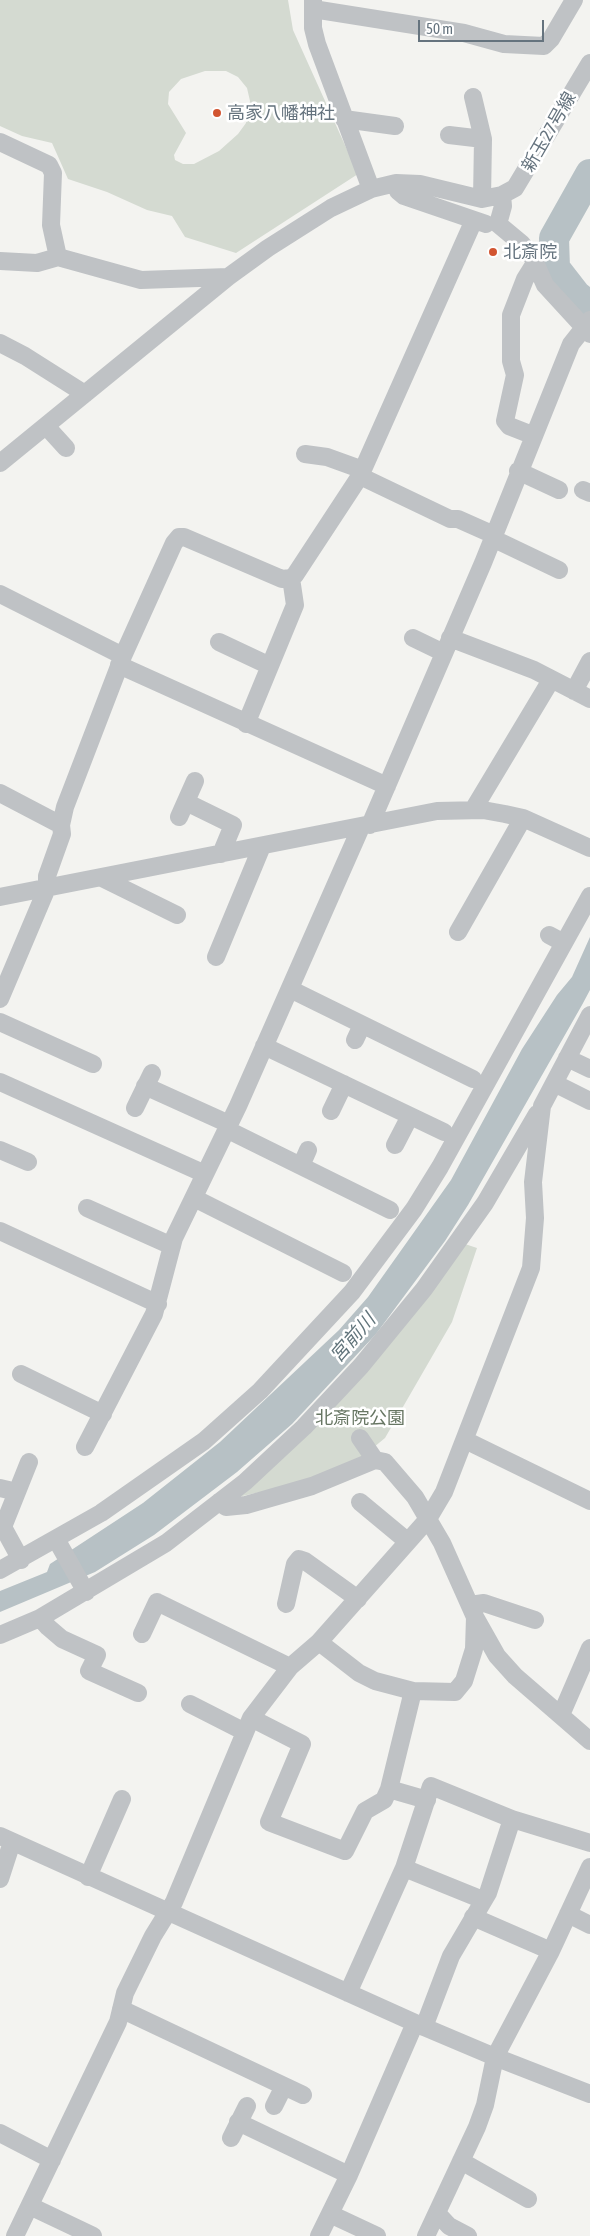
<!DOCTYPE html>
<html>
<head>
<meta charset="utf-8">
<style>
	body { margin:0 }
	#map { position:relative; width:590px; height:2236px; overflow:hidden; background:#f3f3f0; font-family:"Asap Condensed",sans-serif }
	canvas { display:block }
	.scale { position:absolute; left:418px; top:20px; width:126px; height:22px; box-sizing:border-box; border:2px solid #65737e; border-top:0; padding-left:6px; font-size:15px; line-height:18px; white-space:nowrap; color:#65737e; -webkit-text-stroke:4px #fff; paint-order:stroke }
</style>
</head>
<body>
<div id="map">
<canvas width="590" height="2236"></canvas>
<div class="scale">50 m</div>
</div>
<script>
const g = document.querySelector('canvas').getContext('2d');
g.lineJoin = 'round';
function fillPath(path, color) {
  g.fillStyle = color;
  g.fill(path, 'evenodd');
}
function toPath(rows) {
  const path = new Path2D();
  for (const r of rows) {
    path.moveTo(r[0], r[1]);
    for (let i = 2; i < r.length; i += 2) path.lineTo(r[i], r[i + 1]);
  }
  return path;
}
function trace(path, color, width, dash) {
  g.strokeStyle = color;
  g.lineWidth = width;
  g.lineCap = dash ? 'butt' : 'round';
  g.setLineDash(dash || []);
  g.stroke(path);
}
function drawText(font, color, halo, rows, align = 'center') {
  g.font = font + ' "Asap Condensed","Noto Sans JP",sans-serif';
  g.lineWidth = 5;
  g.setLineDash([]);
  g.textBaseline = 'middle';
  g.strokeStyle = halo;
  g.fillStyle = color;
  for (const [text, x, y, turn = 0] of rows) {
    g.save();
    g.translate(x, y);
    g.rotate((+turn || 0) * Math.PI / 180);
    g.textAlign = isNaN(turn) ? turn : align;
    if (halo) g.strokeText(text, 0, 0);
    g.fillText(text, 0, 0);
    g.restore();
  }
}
fillPath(toPath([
	[0,0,288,0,293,30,358,174,236,253,185,237,172,216,147,210,107,192,68,179,52,143,22,136,0,126],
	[205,71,226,71,238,77,247,88,250,101,246,123,238,134,219,151,194,164,183,164,175,160,174,155,186,133,168,104,169,92,181,79],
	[462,1243,477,1248,452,1322,385,1438,362,1457,314,1480,238,1497]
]), '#d4dad1');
fillPath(toPath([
	[590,937,590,990,582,1005,468,1205,445,1241,376,1334,292,1424,237,1472,154,1535,95,1572,0,1612,0,1591,47,1572,50,1564,143,1503,220,1442,339,1330,368,1297,451,1180,522,1049,557,995,572,977]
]), '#b7c1c5');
trace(toPath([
	[590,174,554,238,555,268,576,295,590,306]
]), '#b7c1c5', 30);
trace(toPath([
	[313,0,313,28,317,44,371,189],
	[313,9,464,33,504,44,544,46,551,39,574,0],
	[473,97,483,139,482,199],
	[344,119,395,126],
	[449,135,483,139],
	[0,142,49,165,53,173,51,225,58,257],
	[396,183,398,191,404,196,486,224],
	[502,195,503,206,498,224,522,244,533,258,545,285,590,334],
	[0,261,37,263,58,257,141,280,228,277],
	[0,343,25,356,85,394],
	[46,426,66,448],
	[532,435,509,426,505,421,515,375,511,361,511,315,525,279,535,263],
	[305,454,327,457,363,470],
	[0,463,228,277,268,248,331,208,371,189,396,183,420,184,482,199,502,195,515,188,590,63],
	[518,471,559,490],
	[360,476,450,519,458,519,494,535],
	[583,490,590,493],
	[492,538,559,570],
	[0,594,123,656],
	[413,638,444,653],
	[450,638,534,670,590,699],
	[219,642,270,666],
	[119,665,387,786],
	[574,691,590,661],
	[246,724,295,605,291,578],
	[0,793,61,825],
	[186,802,233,825,221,854],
	[473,810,551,680],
	[179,817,195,781],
	[370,825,483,563,571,344,590,320],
	[102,878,177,915],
	[0,897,437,811,483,810,505,814,523,818,590,848],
	[458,932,523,818],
	[549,935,564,943],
	[216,957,262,846],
	[290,989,473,1079],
	[0,999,47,888,47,876,62,834,61,825,65,807,123,656,174,543,179,537,184,537,282,579,291,578,295,575,360,476,474,220],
	[0,1022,93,1064],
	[355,1040,362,1025],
	[264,1046,444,1132],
	[567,1058,590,1069],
	[0,1082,205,1174],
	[554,1083,590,1101],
	[145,1086,229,1124],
	[135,1108,152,1073],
	[331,1111,344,1084],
	[226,1129,390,1210],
	[395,1145,410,1116],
	[0,1150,28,1162],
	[301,1166,308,1150],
	[194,1198,343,1273],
	[87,1208,172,1246],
	[0,1231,158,1304],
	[21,1374,103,1414],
	[360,1438,375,1460],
	[465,1440,590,1501],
	[85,1447,154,1314,174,1238,238,1106,361,827],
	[0,1488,17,1492],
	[219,1502,226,1507,246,1505,312,1486,375,1460,385,1462,415,1497,442,1543,475,1617,497,1656,515,1676,590,1741],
	[360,1502,407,1541],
	[56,1539,86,1592],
	[21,1560,3,1527,29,1462],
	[0,1570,101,1513,204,1441,260,1391,352,1292,414,1209,440,1167,590,896],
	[286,1604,295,1564,299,1559,305,1561,358,1599],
	[470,1605,484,1603,535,1620],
	[40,1618,48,1627,62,1639,97,1655,89,1671,138,1693],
	[142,1634,157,1602,290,1667],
	[0,1635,40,1618,166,1543,245,1482,304,1427,361,1366,424,1289,485,1203,537,1114],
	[319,1642,359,1673,375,1681,413,1691,455,1692,464,1681,474,1649,475,1617],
	[190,1704,245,1732],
	[561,1715,590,1648],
	[251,1718,302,1744,269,1822,345,1851,365,1811,384,1800,389,1789,413,1691],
	[389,1789,427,1800],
	[512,1819,590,1843],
	[0,1836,424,2027,495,2057,590,2094],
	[404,1868,483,1900],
	[88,1877,122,1799],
	[0,1879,12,1842],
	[568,1914,590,1925],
	[473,1917,551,1951],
	[348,1993,404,1868,431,1786,512,1819,488,1893,451,1956,424,2027],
	[121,2009,303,2095],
	[274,2106,284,2086],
	[238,2122,349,2175],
	[0,2133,52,2160],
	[231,2138,247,2106],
	[461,2161,528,2199],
	[30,2206,93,2236],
	[437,2213,449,2226,468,2236],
	[330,2214,377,2236],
	[15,2236,118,2022,125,1993,153,1936,174,1902,251,1718,290,1667,319,1642,428,1519,444,1492,531,1268,535,1218,533,1182,542,1106,590,1015],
	[319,2236,349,2175,415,2023],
	[426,2236,477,2127,485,2105,495,2057,551,1951,590,1867]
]), '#bfc2c5', 18);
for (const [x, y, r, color] of [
	[217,113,5,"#d25531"],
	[493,252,5,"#d25531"]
]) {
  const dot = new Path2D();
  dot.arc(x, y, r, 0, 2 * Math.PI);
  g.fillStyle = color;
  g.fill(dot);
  trace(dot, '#fff', 2);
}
drawText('18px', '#65737e', '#fff', [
	["高家八幡神社",227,113],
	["北斎院",503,252]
], 'left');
drawText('18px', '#65737e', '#fff', [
	["新玉27号線",549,132,-60]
]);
drawText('18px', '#677663', '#fff', [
	["北斎院公園",360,1418]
]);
drawText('italic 19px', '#61747b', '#fff', [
	["宮前川",353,1338,-49]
]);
</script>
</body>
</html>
